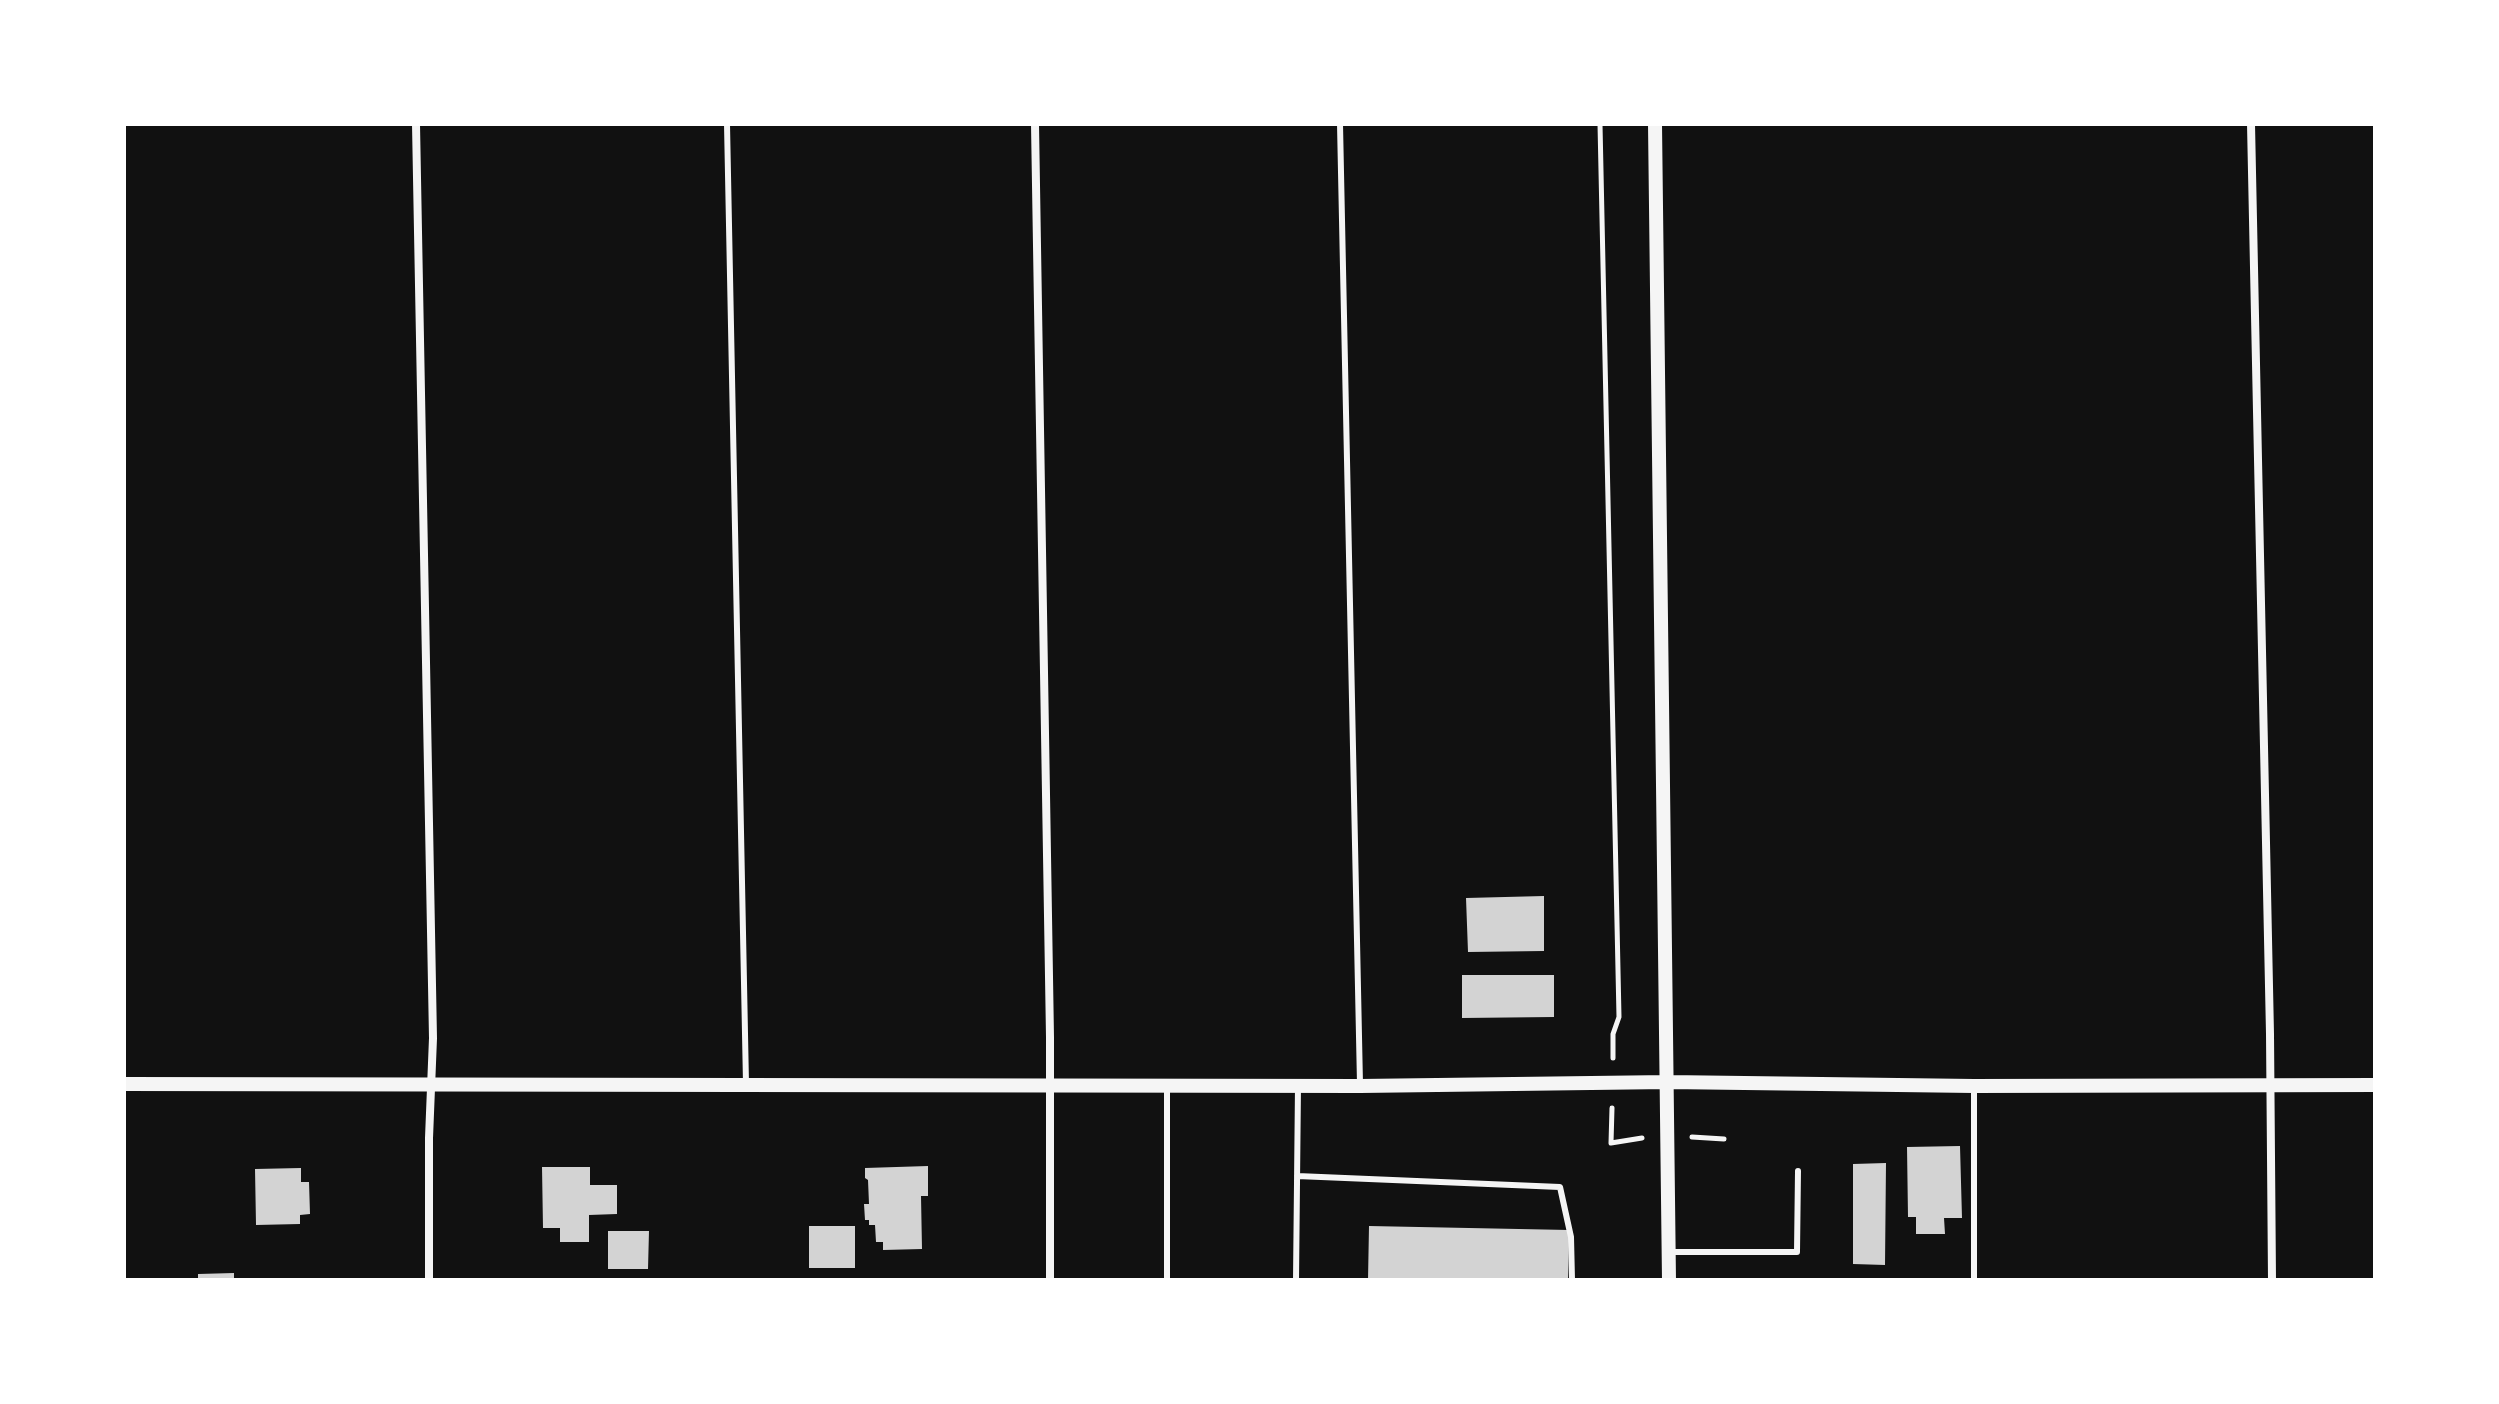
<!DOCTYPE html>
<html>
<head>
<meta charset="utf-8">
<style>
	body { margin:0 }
	#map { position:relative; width:2499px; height:1404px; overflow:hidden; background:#111; font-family:Arial,sans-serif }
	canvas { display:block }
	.frame { position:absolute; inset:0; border:126px solid #fff; pointer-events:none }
</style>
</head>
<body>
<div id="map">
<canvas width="2499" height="1404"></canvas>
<div class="frame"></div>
</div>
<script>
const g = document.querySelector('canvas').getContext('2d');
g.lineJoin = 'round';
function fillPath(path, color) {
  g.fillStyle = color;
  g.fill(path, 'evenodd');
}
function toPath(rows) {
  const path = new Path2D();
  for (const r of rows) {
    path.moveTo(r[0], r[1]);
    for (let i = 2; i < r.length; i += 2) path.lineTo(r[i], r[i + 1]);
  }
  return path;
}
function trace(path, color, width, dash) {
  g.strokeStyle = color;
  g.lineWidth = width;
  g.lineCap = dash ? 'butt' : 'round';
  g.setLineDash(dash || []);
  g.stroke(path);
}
fillPath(toPath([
	[1544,896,1544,951,1468,952,1466,898],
	[1462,975,1554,975,1554,1017,1462,1018],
	[1960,1146,1962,1218,1944,1218,1945,1234,1916,1234,1916,1217,1908,1217,1907,1147],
	[1886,1163,1885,1265,1853,1264,1853,1164],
	[928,1166,928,1196,921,1196,922,1249,883,1250,883,1242,876,1242,875,1225,869,1225,869,1220,865,1220,864,1204,869,1204,868,1180,865,1178,865,1168],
	[542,1167,590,1167,590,1185,617,1185,617,1214,589,1215,589,1242,560,1242,560,1228,543,1228],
	[301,1168,301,1182,309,1182,310,1214,300,1215,300,1224,256,1225,255,1169],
	[809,1226,855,1226,855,1268,809,1268],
	[1369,1226,1569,1230,1568,1280,1368,1280],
	[608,1231,649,1231,648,1269,608,1269],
	[234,1273,234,1280,198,1280,198,1274]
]), '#d3d3d3');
trace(toPath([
	[1600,124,1619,1017,1613,1034,1613,1058],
	[1612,1108,1611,1143,1642,1138],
	[1692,1137,1724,1139]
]), '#f5f5f5', 5);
trace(toPath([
	[727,124,746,1084],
	[1340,124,1360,1084],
	[1974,1086,1974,1280],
	[1297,1176,1560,1187,1571,1237,1572,1280],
	[1669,1252,1797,1252,1798,1171],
	[1167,1280,1167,1086],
	[1296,1280,1298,1086]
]), '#f5f5f5', 6);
trace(toPath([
	[416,124,433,1038,429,1138,429,1280],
	[1035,124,1050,1037,1050,1280],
	[2251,124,2270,1034,2272,1280]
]), '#f5f5f5', 8);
trace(toPath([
	[1655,124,1669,1280],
	[124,1084,1360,1086,1668,1082,1974,1086,2375,1085]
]), '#f5f5f5', 14);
</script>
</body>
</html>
